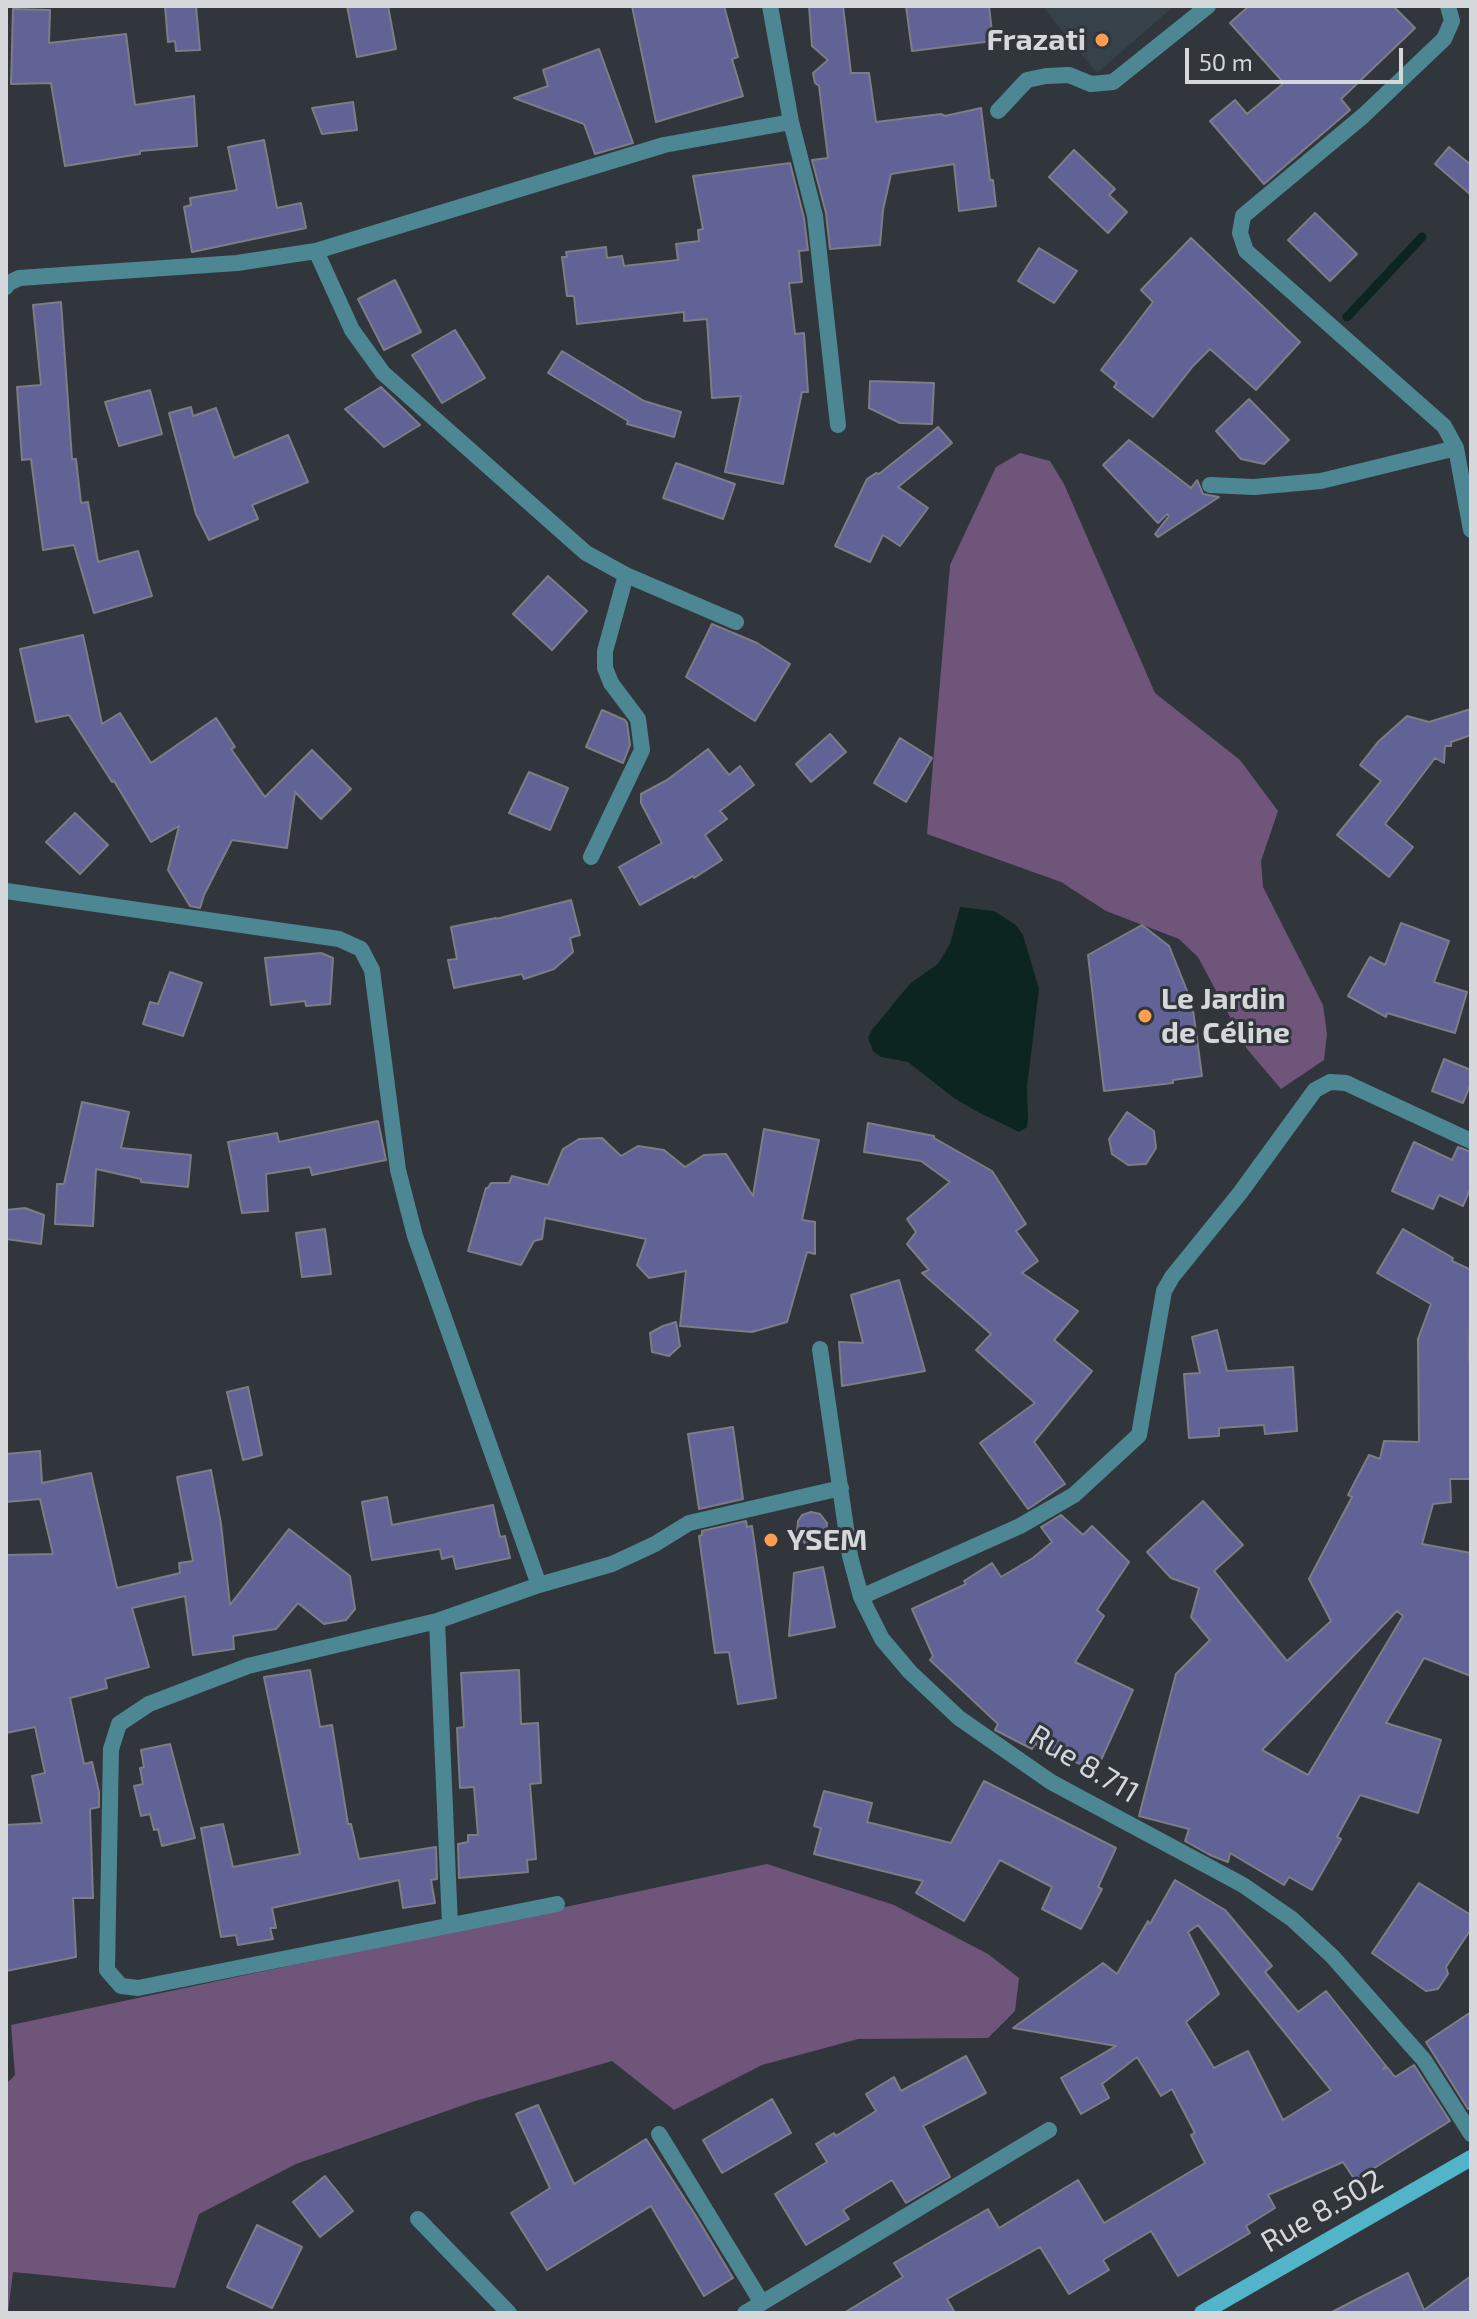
<!DOCTYPE html>
<html>
<head>
<meta charset="utf-8">
<style>
	body { margin:0 }
	#map { position:relative; width:1477px; height:2319px; overflow:hidden; background:#31363c; font-family:"Exo 2",sans-serif }
	canvas { display:block }
	.frame { position:absolute; inset:0; border:8px solid #d4d8db; pointer-events:none }
	.scale { position:absolute; left:1185px; top:48px; width:218px; height:36px; box-sizing:border-box; border:4px solid #d4d8db; border-top:0; padding-left:10px; font-size:24px; line-height:28px; white-space:nowrap; color:#d4d8db; -webkit-text-stroke:6px #31363c; paint-order:stroke }
</style>
</head>
<body>
<div id="map">
<canvas width="1477" height="2319"></canvas>
<div class="frame"></div>
<div class="scale">50 m</div>
</div>
<script>
const g = document.querySelector('canvas').getContext('2d');
g.lineJoin = 'round';
function fillPath(path, color) {
  g.fillStyle = color;
  g.fill(path, 'evenodd');
}
function toPath(rows) {
  const path = new Path2D();
  for (const r of rows) {
    path.moveTo(r[0], r[1]);
    for (let i = 2; i < r.length; i += 2) path.lineTo(r[i], r[i + 1]);
  }
  return path;
}
function trace(path, color, width, dash) {
  g.strokeStyle = color;
  g.lineWidth = width;
  g.lineCap = dash ? 'butt' : 'round';
  g.setLineDash(dash || []);
  g.stroke(path);
}
function drawText(font, color, halo, rows, align = 'center') {
  g.font = font + ' "Exo 2",sans-serif';
  g.lineWidth = 6;
  g.setLineDash([]);
  g.textBaseline = 'middle';
  g.strokeStyle = halo;
  g.fillStyle = color;
  for (const [text, x, y, turn = 0] of rows) {
    g.save();
    g.translate(x, y);
    g.rotate((+turn || 0) * Math.PI / 180);
    g.textAlign = isNaN(turn) ? turn : align;
    if (halo) g.strokeText(text, 0, 0);
    g.fillText(text, 0, 0);
    g.restore();
  }
}
fillPath(toPath([
	[1042,6,1174,6,1097,73]
]), '#37414a');
fillPath(toPath([
	[1020,453,1050,461,1064,484,1155,693,1240,760,1278,811,1261,861,1263,887,1323,1005,1327,1034,1324,1060,1281,1089,1247,1049,1198,957,1179,939,1106,911,1061,882,927,834,950,565,996,467],
	[767,1864,894,1905,988,1954,1019,1978,1015,2011,988,2038,858,2039,762,2065,674,2110,612,2061,472,2102,296,2164,199,2214,175,2288,13,2272,8,2313,6,2313,6,2084,15,2075,11,2025]
]), '#6f5579');
fillPath(toPath([
	[960,907,994,911,1016,925,1023,935,1039,989,1027,1087,1028,1120,1027,1127,1019,1132,978,1112,954,1098,908,1062,881,1057,873,1051,868,1038,872,1030,903,992,912,982,938,964,950,944]
]), '#0c2521');
trace(toPath([
	[1347,317,1422,237]
]), '#0c2521', 9);
const building = toPath([
	[165,6,196,6,200,50,176,51,175,41,168,42,165,6],
	[347,6,388,6,396,49,357,57,347,6],
	[632,6,724,6,738,57,732,59,743,96,656,122,632,6],
	[809,6,843,6,851,73,869,73,876,122,941,114,945,116,981,108,990,180,993,180,996,206,959,211,954,164,891,174,883,210,880,245,830,249,826,213,812,160,828,158,819,86,815,83,813,73,828,60,812,46,809,6],
	[906,6,989,6,993,41,912,51,906,6],
	[1249,6,1393,6,1415,28,1341,99,1350,110,1264,184,1210,121,1235,100,1247,114,1284,83,1230,23,1249,6],
	[13,9,50,10,49,43,126,34,135,105,194,96,197,146,140,151,140,154,65,166,51,83,11,84,13,9],
	[599,49,633,143,595,154,584,124,514,98,548,86,543,70,599,49],
	[353,102,357,130,322,134,312,108,353,102],
	[264,140,277,208,301,203,306,228,192,252,184,207,191,205,190,198,237,190,228,147,264,140],
	[1449,147,1471,165,1471,195,1435,164,1449,147],
	[1074,150,1115,189,1109,195,1127,212,1108,233,1049,177,1074,150],
	[790,163,804,218,808,250,799,251,802,282,789,283,795,334,804,333,808,392,802,392,783,484,725,472,741,396,712,398,707,319,684,321,684,312,577,324,574,296,567,296,562,257,567,257,566,252,606,247,607,258,622,256,624,266,678,260,676,244,699,241,698,230,703,229,693,176,790,163],
	[1315,213,1357,254,1330,281,1288,240,1315,213],
	[1191,238,1300,342,1256,390,1210,349,1193,366,1153,417,1114,387,1117,383,1101,370,1153,302,1141,290,1191,238],
	[1039,248,1077,271,1054,303,1018,281,1039,248],
	[395,280,421,332,384,350,358,299,395,280],
	[61,302,72,459,76,459,81,503,88,502,98,562,138,551,152,596,94,613,74,545,43,550,31,459,22,460,17,387,41,385,33,305,61,302],
	[455,330,485,378,442,403,412,355,455,330],
	[562,351,644,401,681,412,674,437,627,424,628,421,548,373,562,351],
	[870,381,934,383,932,424,900,423,869,408,870,381],
	[381,387,420,425,384,447,345,409,381,387],
	[150,390,162,434,119,446,105,402,150,390],
	[1249,399,1289,440,1264,464,1241,459,1216,431,1249,399],
	[191,407,193,416,216,408,234,458,288,435,308,482,252,505,258,519,209,540,196,514,169,413,191,407],
	[938,427,952,443,898,487,928,508,900,546,883,535,870,562,835,546,867,479,876,473,879,474,938,427],
	[1129,440,1191,488,1197,480,1203,494,1219,497,1158,537,1155,534,1169,516,1167,514,1158,523,1103,465,1129,440],
	[676,463,735,484,723,519,663,498,676,463],
	[548,576,587,611,552,650,513,614,548,576],
	[712,624,757,643,790,664,755,721,686,677,712,624],
	[83,635,102,724,120,713,151,763,216,718,235,747,231,749,265,797,312,750,351,789,321,819,295,792,287,848,232,840,204,895,200,908,190,906,168,870,179,826,151,842,114,781,112,782,69,715,36,722,20,649,83,635],
	[1471,709,1471,735,1451,742,1451,746,1445,746,1444,763,1435,758,1385,824,1413,847,1389,877,1337,835,1381,781,1360,765,1378,742,1407,716,1429,722,1471,709],
	[602,710,625,720,627,723,630,745,623,763,586,747,602,710],
	[830,734,846,752,811,782,796,764,830,734],
	[900,738,932,758,906,802,874,783,900,738],
	[708,749,729,775,740,766,754,785,720,811,727,819,705,835,722,860,694,878,693,876,640,905,619,867,662,843,641,803,641,794,667,780,708,749],
	[529,772,568,788,550,830,509,813,529,772],
	[75,813,108,845,80,874,46,842,75,813],
	[571,900,580,935,570,938,573,952,554,969,524,979,522,974,454,988,448,960,457,959,451,927,496,918,496,919,571,900],
	[1401,923,1449,941,1434,982,1467,992,1455,1033,1387,1013,1386,1017,1348,996,1370,957,1385,965,1401,923],
	[1142,925,1169,946,1192,1003,1202,1076,1173,1080,1173,1083,1104,1091,1088,955,1142,925],
	[321,953,333,958,330,1004,306,1006,305,1001,271,1005,265,958,321,953],
	[170,972,202,983,183,1036,143,1024,150,1002,158,1004,170,972],
	[1444,1059,1471,1070,1471,1083,1463,1103,1432,1091,1444,1059],
	[82,1102,129,1112,121,1148,191,1155,188,1187,141,1182,141,1179,96,1169,93,1226,55,1224,57,1184,64,1184,82,1102],
	[1127,1112,1154,1131,1156,1148,1146,1164,1128,1165,1112,1154,1109,1139,1127,1112],
	[378,1121,386,1160,312,1175,310,1167,266,1174,268,1211,242,1213,228,1142,277,1133,279,1142,378,1121],
	[868,1123,934,1136,934,1138,992,1171,1026,1224,1016,1231,1038,1261,1022,1273,1078,1311,1054,1340,1092,1371,1034,1442,1065,1484,1028,1509,980,1443,1035,1403,976,1350,991,1334,922,1273,929,1270,907,1244,916,1232,907,1219,950,1182,921,1161,864,1152,868,1123],
	[764,1129,819,1140,802,1220,815,1222,815,1254,807,1252,787,1322,752,1332,680,1326,686,1271,649,1278,637,1265,646,1239,545,1218,542,1239,534,1241,521,1265,468,1251,486,1188,488,1188,491,1183,509,1183,512,1176,548,1185,563,1149,579,1139,602,1138,621,1156,638,1146,664,1150,685,1167,704,1155,726,1154,753,1196,764,1129],
	[1414,1142,1452,1160,1458,1147,1471,1152,1471,1187,1463,1206,1439,1195,1433,1209,1392,1191,1414,1142],
	[25,1208,44,1215,41,1244,6,1239,6,1210,25,1208],
	[325,1229,331,1274,302,1277,296,1233,325,1229],
	[1403,1229,1453,1258,1452,1261,1471,1270,1469,1360,1471,1360,1471,1479,1450,1479,1451,1502,1433,1504,1422,1544,1471,1553,1471,1676,1424,1658,1386,1723,1441,1740,1418,1813,1360,1795,1337,1837,1341,1839,1312,1890,1289,1877,1284,1885,1230,1853,1228,1862,1210,1855,1185,1841,1189,1829,1139,1816,1176,1674,1210,1640,1191,1617,1199,1588,1171,1578,1147,1552,1203,1501,1243,1545,1214,1571,1287,1661,1331,1621,1309,1579,1352,1497,1348,1495,1369,1455,1380,1459,1384,1441,1419,1442,1418,1339,1431,1304,1377,1273,1403,1229],
	[1397,1611,1403,1616,1308,1775,1262,1750,1397,1611],
	[899,1280,925,1371,842,1386,839,1342,863,1343,851,1295,899,1280],
	[676,1322,680,1346,669,1356,652,1352,650,1333,663,1326,676,1322],
	[1217,1330,1227,1371,1293,1367,1297,1431,1265,1434,1264,1425,1219,1428,1219,1436,1189,1438,1184,1374,1200,1373,1192,1337,1217,1330],
	[248,1387,262,1455,243,1460,227,1392,248,1387],
	[733,1427,743,1499,699,1509,688,1434,733,1427],
	[40,1451,42,1483,91,1473,117,1588,180,1573,179,1563,193,1561,177,1477,211,1470,221,1524,230,1605,289,1529,350,1576,355,1609,346,1620,324,1624,298,1603,276,1629,233,1636,234,1649,193,1655,185,1596,132,1608,149,1667,105,1679,107,1688,70,1698,84,1764,92,1762,99,1792,99,1807,90,1809,93,1898,73,1898,76,1957,6,1971,6,1825,42,1823,32,1776,45,1773,35,1727,6,1733,6,1555,53,1554,40,1499,6,1502,6,1454,40,1451],
	[387,1497,392,1525,493,1505,500,1537,505,1536,510,1558,456,1569,453,1556,442,1559,440,1549,372,1560,362,1502,387,1497],
	[811,1512,820,1514,827,1523,826,1536,808,1548,797,1532,798,1521,802,1515,811,1512],
	[1061,1515,1083,1535,1092,1526,1129,1562,1097,1610,1104,1616,1075,1662,1133,1690,1096,1771,1035,1744,1032,1749,995,1730,998,1724,930,1660,933,1656,912,1609,966,1584,964,1581,992,1563,1001,1577,1033,1558,1052,1542,1041,1527,1061,1515],
	[746,1521,747,1527,752,1526,776,1698,738,1704,729,1652,715,1653,699,1536,702,1535,702,1531,746,1521],
	[823,1567,835,1627,789,1636,794,1573,823,1567],
	[310,1670,320,1727,332,1725,348,1824,351,1824,359,1859,436,1847,437,1879,431,1880,435,1903,403,1908,399,1880,272,1908,276,1928,270,1928,273,1939,238,1945,236,1935,221,1937,201,1828,223,1824,233,1867,300,1854,264,1677,310,1670],
	[519,1670,521,1724,538,1723,541,1783,530,1784,536,1859,527,1860,528,1872,459,1878,458,1844,468,1842,468,1835,478,1835,474,1787,460,1788,457,1728,464,1727,461,1673,519,1670],
	[170,1744,195,1838,162,1846,158,1829,154,1830,150,1814,141,1816,134,1786,143,1784,140,1768,144,1767,141,1750,170,1744],
	[984,1781,1116,1848,1098,1887,1102,1889,1081,1929,1042,1909,1052,1887,1000,1860,964,1921,916,1893,923,1881,814,1854,821,1828,814,1826,824,1791,872,1803,867,1822,951,1843,984,1781],
	[1175,1880,1225,1910,1272,1966,1265,1972,1298,2012,1326,1991,1386,2066,1383,2069,1387,2067,1395,2077,1414,2065,1450,2121,1355,2180,1343,2162,1268,2195,1275,2208,1246,2226,1250,2233,1178,2276,1151,2231,1103,2260,1109,2270,1069,2294,1040,2247,947,2299,955,2313,844,2313,903,2277,894,2263,988,2209,999,2228,1078,2180,1104,2223,1205,2163,1191,2135,1195,2133,1172,2089,1161,2096,1137,2057,1102,2084,1109,2098,1081,2114,1061,2078,1116,2046,1013,2028,1103,1963,1117,1974,1148,1921,1150,1924,1175,1880],
	[1198,1925,1331,2090,1283,2120,1248,2051,1214,2068,1186,2022,1219,1994,1188,1932,1198,1925],
	[1419,1883,1471,1915,1471,1929,1446,1967,1448,1974,1438,1989,1426,1991,1372,1953,1419,1883],
	[1471,2012,1471,2108,1468,2109,1426,2042,1471,2012],
	[966,2056,986,2093,923,2126,950,2177,906,2203,892,2180,843,2210,849,2219,806,2245,775,2194,827,2162,816,2144,834,2133,836,2136,876,2111,866,2094,894,2077,901,2091,966,2056],
	[772,2099,791,2133,722,2173,703,2140,772,2099],
	[538,2105,574,2184,646,2139,696,2216,733,2278,704,2296,651,2206,547,2270,511,2213,550,2188,516,2114,538,2105],
	[325,2176,353,2211,320,2237,293,2202,325,2176],
	[257,2225,302,2247,272,2308,227,2287,257,2225],
	[1408,2273,1424,2310,1471,2276,1471,2313,1330,2313,1408,2273]
]);
fillPath(building, '#616296');
trace(building, '#7d7d85', 2);
trace(toPath([
	[770,6,791,122,815,216,838,425],
	[1448,6,1452,21,1444,39,1363,116,1243,216,1240,233,1246,251,1444,426,1456,448,1471,530],
	[998,111,1027,80,1046,76,1069,75,1091,84,1113,82,1208,6],
	[316,251,352,330,383,373,586,553,626,575,736,622],
	[6,287,7,284,19,278,237,263,316,251,664,145,791,122],
	[1210,485,1254,487,1321,481,1456,448],
	[591,857,642,750,638,719,611,683,605,668,605,651,626,575],
	[6,891,339,939,361,949,372,970,398,1170,415,1236,539,1585],
	[820,1349,850,1556,861,1597,882,1639,910,1672,959,1718,1051,1782,1243,1885,1292,1919,1332,1956,1424,2060,1471,2134],
	[861,1597,1020,1526,1074,1495,1139,1435,1164,1291,1172,1277,1240,1193,1315,1090,1330,1082,1346,1083,1471,1141],
	[437,1621,450,1925],
	[557,1904,138,1988,121,1986,107,1970,111,1749,119,1724,149,1704,248,1666,437,1621,539,1585,612,1564,655,1544,689,1523,841,1488],
	[659,2134,762,2303],
	[418,2219,509,2313],
	[745,2313,1049,2130]
]), '#4d8794', 16);
trace(toPath([
	[1202,2313,1471,2158]
]), '#52b4c9', 16);
for (const [x, y, r, color] of [
	[1102,40,8,"#fb9e51"],
	[1145,1016,8,"#fb9e51"],
	[771,1540,8,"#fb9e51"]
]) {
  const dot = new Path2D();
  dot.arc(x, y, r, 0, 2 * Math.PI);
  g.fillStyle = color;
  g.fill(dot);
  trace(dot, '#31363c', 3);
}
drawText('bold 30px', '#d4d8db', '#31363c', [
	["Frazati",1086,40,"right"],
	["Le Jardin",1161,999],
	["de Céline",1161,1033],
	["YSEM",787,1540]
], 'left');
drawText('30px', '#d4d8db', '#31363c', [
	["Rue 8.711",1084,1764,31],
	["Rue 8.502",1322,2211,-30]
]);
</script>
</body>
</html>
